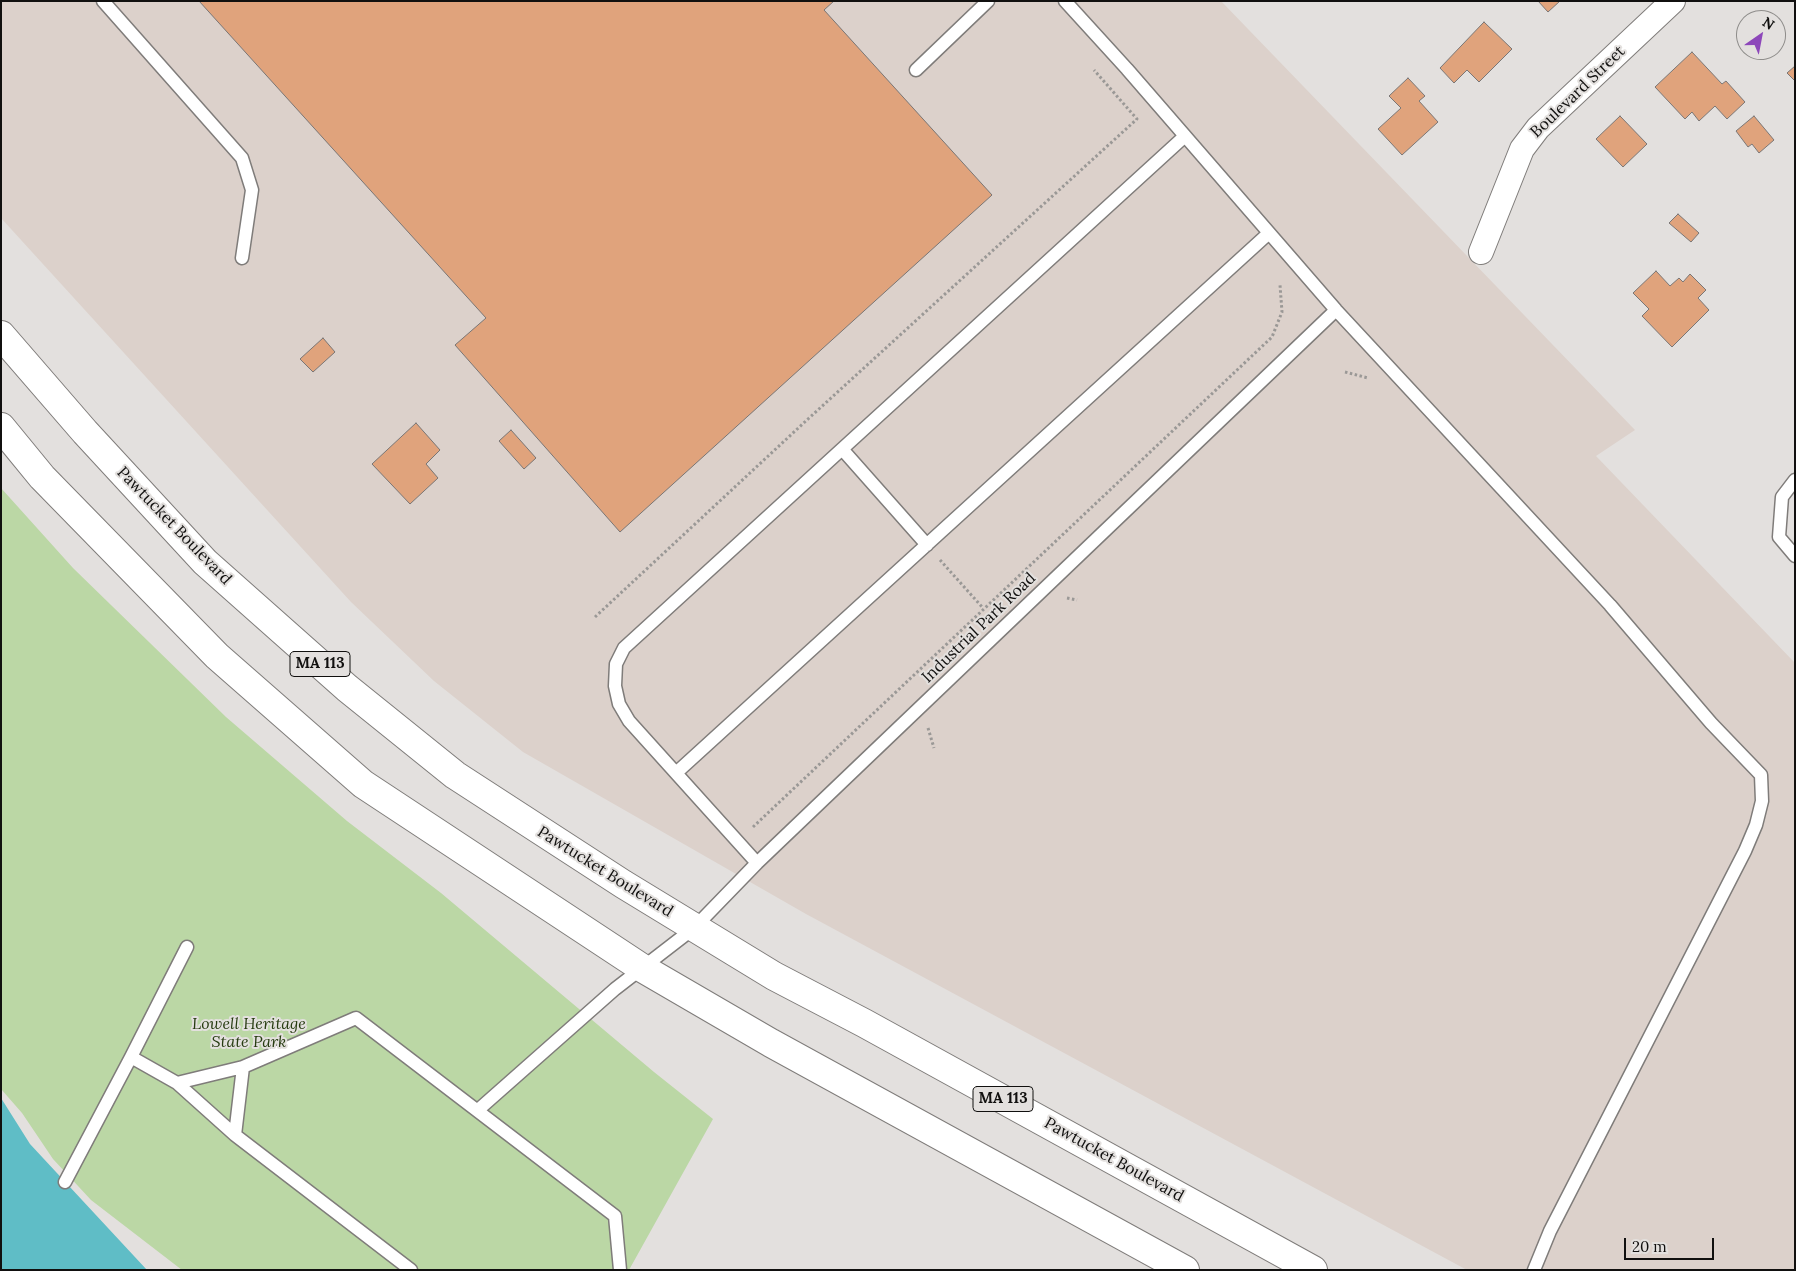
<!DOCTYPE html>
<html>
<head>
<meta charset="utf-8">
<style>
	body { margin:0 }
	#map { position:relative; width:1796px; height:1271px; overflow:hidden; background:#e3e0de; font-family:Lora,serif }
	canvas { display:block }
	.frame { position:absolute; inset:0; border:2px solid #11100f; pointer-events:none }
	.north { position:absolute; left:1736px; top:10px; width:50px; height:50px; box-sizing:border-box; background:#e3e0de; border:1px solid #8f8d8b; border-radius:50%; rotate:33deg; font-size:14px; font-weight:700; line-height:20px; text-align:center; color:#11100f }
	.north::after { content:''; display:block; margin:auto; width:18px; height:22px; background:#8d47ba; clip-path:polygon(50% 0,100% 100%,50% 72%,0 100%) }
	.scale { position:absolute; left:1624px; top:1238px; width:90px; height:22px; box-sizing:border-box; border:2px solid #11100f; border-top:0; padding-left:6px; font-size:15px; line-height:18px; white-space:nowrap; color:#11100f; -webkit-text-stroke:4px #e3e0de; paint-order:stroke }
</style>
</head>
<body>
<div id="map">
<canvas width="1796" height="1271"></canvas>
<div class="frame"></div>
<div class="north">N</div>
<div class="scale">20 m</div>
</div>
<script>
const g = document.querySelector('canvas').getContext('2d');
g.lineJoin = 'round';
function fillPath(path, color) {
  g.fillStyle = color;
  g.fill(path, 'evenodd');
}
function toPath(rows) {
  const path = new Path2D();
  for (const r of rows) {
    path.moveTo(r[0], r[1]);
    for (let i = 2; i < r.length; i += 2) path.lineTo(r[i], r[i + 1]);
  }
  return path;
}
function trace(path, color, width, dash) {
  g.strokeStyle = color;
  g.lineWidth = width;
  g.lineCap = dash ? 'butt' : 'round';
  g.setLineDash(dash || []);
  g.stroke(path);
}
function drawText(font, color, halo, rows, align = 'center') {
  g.font = font + ' Lora,serif';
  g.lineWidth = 4;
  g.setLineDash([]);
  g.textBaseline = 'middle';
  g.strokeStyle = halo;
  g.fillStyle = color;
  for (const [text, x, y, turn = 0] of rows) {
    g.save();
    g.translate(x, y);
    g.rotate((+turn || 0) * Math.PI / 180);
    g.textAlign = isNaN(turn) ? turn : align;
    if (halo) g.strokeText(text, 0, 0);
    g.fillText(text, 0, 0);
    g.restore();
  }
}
fillPath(toPath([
	[1,1,1221,1,1635,430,1596,456,1795,663,1795,1270,1467,1270,806,914,523,752,434,681,351,602,1,218]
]), '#dcd1cb');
fillPath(toPath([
	[1,488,73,568,226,717,347,821,441,893,654,1072,713,1119,629,1270,182,1270,91,1200,53,1159,22,1113,1,1089]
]), '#bbd7a5');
fillPath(toPath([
	[1,1098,30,1144,147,1270,1,1270]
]), '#5fbdc6');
const building = toPath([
	[199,1,834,1,824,10,992,195,620,532,455,345,486,318,199,1],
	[1538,1,1560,1,1548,12,1538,1],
	[1484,22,1512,49,1479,82,1467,70,1454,83,1440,68,1484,22],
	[1692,52,1722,84,1726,81,1745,102,1727,119,1715,106,1699,121,1692,112,1685,119,1655,87,1692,52],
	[1795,66,1795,81,1787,73,1795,66],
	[1408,78,1425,96,1419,101,1438,122,1402,155,1378,129,1401,108,1389,96,1408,78],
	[1620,116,1647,144,1623,167,1596,139,1620,116],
	[1754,116,1774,140,1759,153,1752,144,1748,147,1736,131,1754,116],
	[1678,214,1699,233,1691,242,1669,223,1678,214],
	[1656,271,1670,286,1679,278,1683,282,1690,274,1706,290,1698,298,1709,310,1672,347,1642,316,1649,309,1633,293,1656,271],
	[323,338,335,352,313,372,300,359,323,338],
	[416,423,440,450,426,464,438,478,410,504,372,464,416,423],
	[511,430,536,458,524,469,499,441,511,430]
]);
fillPath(building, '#e0a37c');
trace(building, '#7a7675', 1);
const lane = toPath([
	[103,1,242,158,252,190,242,258],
	[1065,1,1127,69,1336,310,1610,605,1711,723,1761,775,1762,801,1756,825,1745,851,1550,1231,1534,1270],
	[916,70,988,1],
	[842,449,927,545],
	[1795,480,1782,497,1779,537,1795,556],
	[676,773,1269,233],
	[757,863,629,721,619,704,615,686,616,664,624,648,1185,136],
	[131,1057,177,1083],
	[478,1110,615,989,694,928,757,863,1336,310],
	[235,1135,177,1083,243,1067],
	[65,1182,131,1057,187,947],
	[411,1270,235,1135,243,1067,356,1018,615,1216,620,1270]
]);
const street = toPath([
	[1481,252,1522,149,1538,128,1673,1]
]);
const primary = toPath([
	[1,335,85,432,205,562,347,688,455,775,623,884,774,976,864,1023,1313,1270],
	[1,427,42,477,217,656,363,784,642,968,771,1043,1185,1270]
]);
trace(lane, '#7f7c7a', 15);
trace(street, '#7f7c7a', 26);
trace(primary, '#7f7c7a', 30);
trace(toPath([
	[1345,372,1368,378],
	[940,560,983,608],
	[1067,598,1077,600],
	[595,617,808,419,1137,119,1094,70],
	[928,728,934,748],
	[753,827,1272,337,1282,312,1280,285]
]), '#9a9896', 3, [2.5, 2.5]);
trace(lane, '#fff', 12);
trace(street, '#fff', 24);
trace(primary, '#fff', 28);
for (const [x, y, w] of [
	[320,664,60],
	[1003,1099,60]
]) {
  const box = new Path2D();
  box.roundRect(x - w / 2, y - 12.5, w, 25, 4);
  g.fillStyle = '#e3e0de';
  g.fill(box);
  trace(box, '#11100f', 1);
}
drawText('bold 15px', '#11100f', null, [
	["MA 113",320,664],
	["MA 113",1003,1099]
]);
drawText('16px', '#11100f', '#e3e0de', [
	["Boulevard Street",1578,92,-44],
	["Pawtucket Boulevard",174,526,46],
	["Industrial Park Road",979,628,-44],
	["Pawtucket Boulevard",605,872,32],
	["Pawtucket Boulevard",1114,1160,29]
]);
drawText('italic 16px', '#273c11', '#e3e0de', [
	["Lowell Heritage",249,1024],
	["State Park",249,1042]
]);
</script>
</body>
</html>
